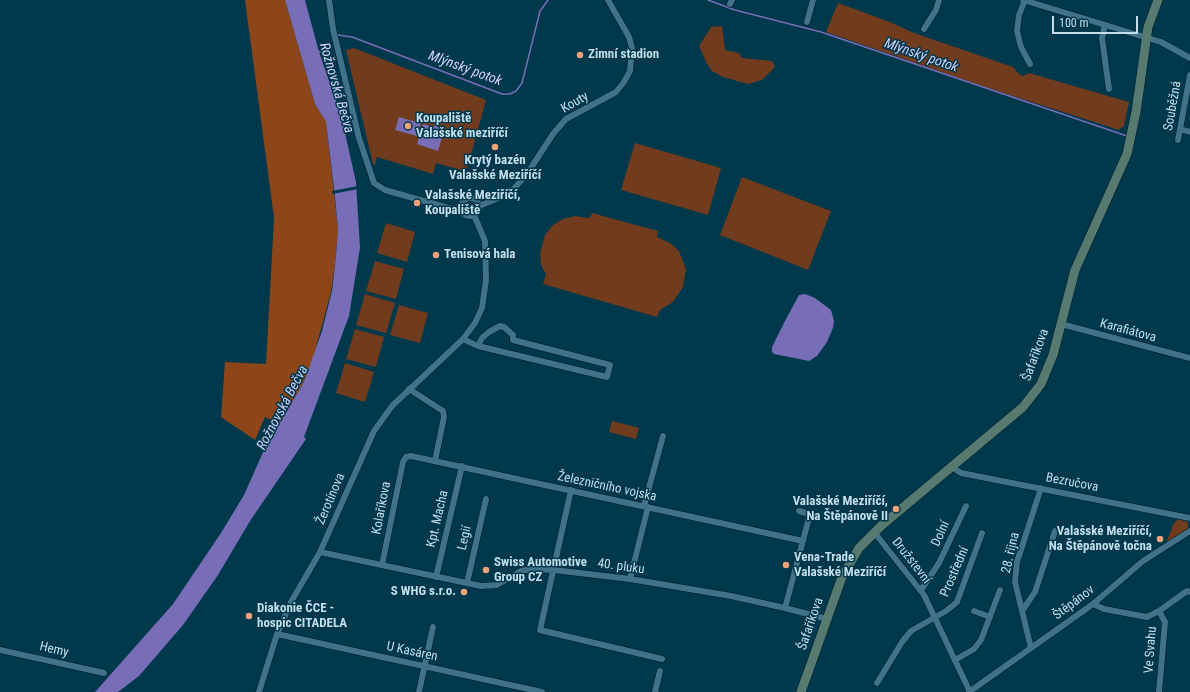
<!DOCTYPE html>
<html>
<head>
<meta charset="utf-8">
<style>
	body { margin:0 }
	#map { position:relative; width:1190px; height:692px; overflow:hidden; background:#00384c; font-family:"Roboto Condensed",sans-serif }
	canvas { display:block }
	.scale { position:absolute; left:1052px; top:16px; width:86px; height:18px; box-sizing:border-box; border:2px solid #c4deeb; border-top:0; padding-left:5px; font-size:12px; line-height:14px; white-space:nowrap; color:#c4deeb; -webkit-text-stroke:3px #00384c; paint-order:stroke }
</style>
</head>
<body>
<div id="map">
<canvas width="1190" height="692"></canvas>
<div class="scale">100 m</div>
</div>
<script>
const g = document.querySelector('canvas').getContext('2d');
g.lineJoin = 'round';
function fillPath(path, color) {
  g.fillStyle = color;
  g.fill(path, 'evenodd');
}
function toPath(rows) {
  const path = new Path2D();
  for (const r of rows) {
    if (r.length === 3) {
      path.moveTo(r[0] + r[2], r[1]);
      path.arc(r[0], r[1], r[2], 0, 2 * Math.PI);
      continue;
    }
    path.moveTo(r[0], r[1]);
    for (let i = 2; i < r.length; i += 2) path.lineTo(r[i], r[i + 1]);
  }
  return path;
}
function trace(path, color, width, dash) {
  g.strokeStyle = color;
  g.lineWidth = width;
  g.lineCap = dash ? 'butt' : 'round';
  g.setLineDash(dash || []);
  g.stroke(path);
}
function drawText(font, color, halo, rows, align = 'center') {
  g.font = font + ' "Roboto Condensed",sans-serif';
  g.lineWidth = 3;
  g.setLineDash([]);
  g.textBaseline = 'middle';
  g.strokeStyle = halo;
  g.fillStyle = color;
  for (const [text, x, y, turn = 0] of rows) {
    g.save();
    g.translate(x, y);
    g.rotate((+turn || 0) * Math.PI / 180);
    g.textAlign = isNaN(turn) ? turn : align;
    if (halo) g.strokeText(text, 0, 0);
    g.fillText(text, 0, 0);
    g.restore();
  }
}
fillPath(toPath([
	[838,3,890,22,914,33,1013,67,1019,74,1023,76,1029,73,1129,102,1124,126,1118,130,1110,127,988,88,826,32],
	[722,26,725,50,739,53,742,58,772,61,775,67,762,80,748,84,723,77,712,71,707,64,699,46,711,27],
	[354,48,486,100,468,166,464,171,436,163,433,174,377,157,375,165,373,164,346,50],
	[635,143,721,168,708,215,621,190],
	[742,177,831,211,808,270,720,235],
	[592,213,658,231,657,237,670,243,679,251,686,269,683,287,673,302,660,310,657,317,543,284,546,274,541,265,540,253,545,235,553,225,563,219,575,216,590,218],
	[386,223,415,232,407,262,377,253],
	[375,261,404,269,396,299,366,291],
	[365,294,395,303,386,333,356,325],
	[399,305,428,313,420,343,390,335],
	[355,329,384,337,376,367,346,359],
	[345,363,374,372,365,402,336,393],
	[612,421,639,428,636,439,609,432],
	[1178,519,1188,522,1188,529,1166,543,1174,523]
]), '#713c1e');
fillPath(toPath([
	[245,0,285,0,315,104,326,122,338,229,336,256,331,292,312,362,304,382,280,423,276,423,265,417,255,440,221,417,225,362,266,364,274,218]
]), '#8d4619');
fillPath(toPath([
	[285,0,305,0,319,52,341,115,356,182,360,248,349,316,304,437,306,439,250,521,218,575,183,625,139,676,118,692,95,692,173,604,221,533,244,495,276,423,280,423,304,382,322,331,332,291,336,256,338,229,335,197,326,122,315,104],
	[399,117,416,122,417,119,422,120,417,136,395,130],
	[423,124,434,127,435,124,445,127,438,151,417,144],
	[805,294,815,298,831,310,834,321,833,328,827,342,817,356,809,361,774,354,772,352,772,347,785,321,799,295]
]), '#786db7');
fillPath(toPath([
	[358,186,358,189,332,194,332,191]
]), '#00384c');
trace(toPath([
	[708,0,735,10,821,32,1127,136],
	[338,35,352,37,502,94,510,94,516,91,522,83,540,11,548,0],
	[318,53,329,43]
]), '#786db7', 1.5);
const street = toPath([
	[329,0,333,29,359,138,374,183,385,190,452,209,461,208],
	[1023,0,1161,42,1190,58],
	[1025,0,1019,15,1017,31,1021,47,1030,64],
	[730,4,732,0],
	[807,22,813,0],
	[1105,25,1102,38,1109,89],
	[924,29,936,10,939,0],
	[1180,129,1190,132],
	[1178,140,1190,75],
	[470,207,9],
	[479,206,509,194,527,174,553,134,566,119,605,98,616,92,624,82,630,71,632,48,629,37,608,0],
	[1061,324,1190,358],
	[463,339,478,346,607,377,610,365,513,340,513,335,504,327,500,326,489,332,482,338,478,346],
	[409,389,443,411,444,417,435,461],
	[952,467,961,473,1190,518],
	[571,490,540,630,662,659],
	[644,506,663,436],
	[874,532,924,595,970,692],
	[320,552,481,586,497,585,521,571,531,569,554,570,630,579,731,596,785,608,827,619],
	[382,565,403,462,406,457,411,456,803,541],
	[436,577,462,466],
	[630,579,648,507],
	[467,583,486,499],
	[921,590,939,563,966,506],
	[1093,604,1104,609,1147,617,1159,611,1187,591,1190,592],
	[785,608,810,514,799,511],
	[974,611,990,617],
	[1022,611,1035,592,1055,531],
	[1159,611,1165,622,1159,692],
	[277,634,542,692],
	[1031,648,1015,582,1017,562,1041,488],
	[0,650,104,673],
	[955,660,974,649,981,640,1000,590],
	[877,683,902,642,911,631,946,611,957,602,982,533],
	[259,692,277,634,291,602,320,552,374,431,392,406,463,339,475,323,482,308,486,280,485,241,474,215],
	[419,692,433,627],
	[655,692,660,671],
	[969,692,1093,604,1143,561,1190,531]
]);
const secondary = toPath([
	[801,692,842,577,859,548,882,525,1023,407,1041,384,1053,355,1075,270,1127,154,1136,112,1148,27,1158,0]
]);
trace(street, '#031d28', 7);
trace(secondary, '#031d28', 10);
trace(street, '#407289', 6);
trace(secondary, '#567970', 9);
for (const [x, y, r, color] of [
	[580,55,4,"#f0a278"],
	[408,126,4,"#f0a278"],
	[495,147,4,"#f0a278"],
	[417,203,4,"#f0a278"],
	[436,255,4,"#f0a278"],
	[896,509,4,"#f0a278"],
	[1160,539,4,"#f0a278"],
	[786,565,4,"#f0a278"],
	[486,570,4,"#f0a278"],
	[464,592,4,"#f0a278"],
	[249,616,4,"#f0a278"]
]) {
  const dot = new Path2D();
  dot.arc(x, y, r, 0, 2 * Math.PI);
  g.fillStyle = color;
  g.fill(dot);
  trace(dot, '#00384c', 1.5);
}
drawText('bold 13px', '#c4deeb', '#00384c', [
	["Zimní stadion",588,55],
	["Koupaliště",416,119],
	["Valašské meziříčí",416,134],
	["Krytý bazén",495,161,"center"],
	["Valašské Meziříčí",495,176,"center"],
	["Valašské Meziříčí,",425,196],
	["Koupaliště",425,211],
	["Tenisová hala",444,255],
	["Valašské Meziříčí,",888,502,"right"],
	["Na Štěpánově II",888,517,"right"],
	["Valašské Meziříčí,",1152,532,"right"],
	["Na Štěpánově točna",1152,547,"right"],
	["Vena-Trade",794,558],
	["Valašské Meziříčí",794,573],
	["Swiss Automotive",494,563],
	["Group CZ",494,578],
	["S WHG s.r.o.",456,592,"right"],
	["Diakonie ČCE -",257,609],
	["hospic CITADELA",257,624]
], 'left');
drawText('13px', '#c4deeb', '#00384c', [
	["Kouty",575,103,-30],
	["Souběžná",1173,106,-80],
	["Karafiátova",1128,331,15],
	["Šafaříkova",1036,355,-70],
	["Bezručova",1072,483,11],
	["Železničního vojska",607,487,12],
	["Žerotínova",331,499,-67],
	["Kolaříkova",382,508,-79],
	["Kpt. Macha",438,519,-77],
	["Dolní",941,534,-66],
	["Legií",465,538,-77],
	["28. října",1011,553,-77],
	["Družstevní",911,561,52],
	["40. pluku",621,567,8],
	["Prostřední",955,572,-67],
	["Štěpánov",1074,603,-37],
	["Šafaříkova",811,624,-71],
	["Hemy",54,650,13],
	["Ve Svahu",1151,650,-86],
	["U Kasáren",412,652,12]
]);
drawText('italic 14px', '#d2cff8', '#00384c', [
	["Mlýnský potok",921,56,19],
	["Mlýnský potok",465,69,20],
	["Rožnovská Bečva",336,88,74],
	["Rožnovská Bečva",283,408,-62]
]);
</script>
</body>
</html>
